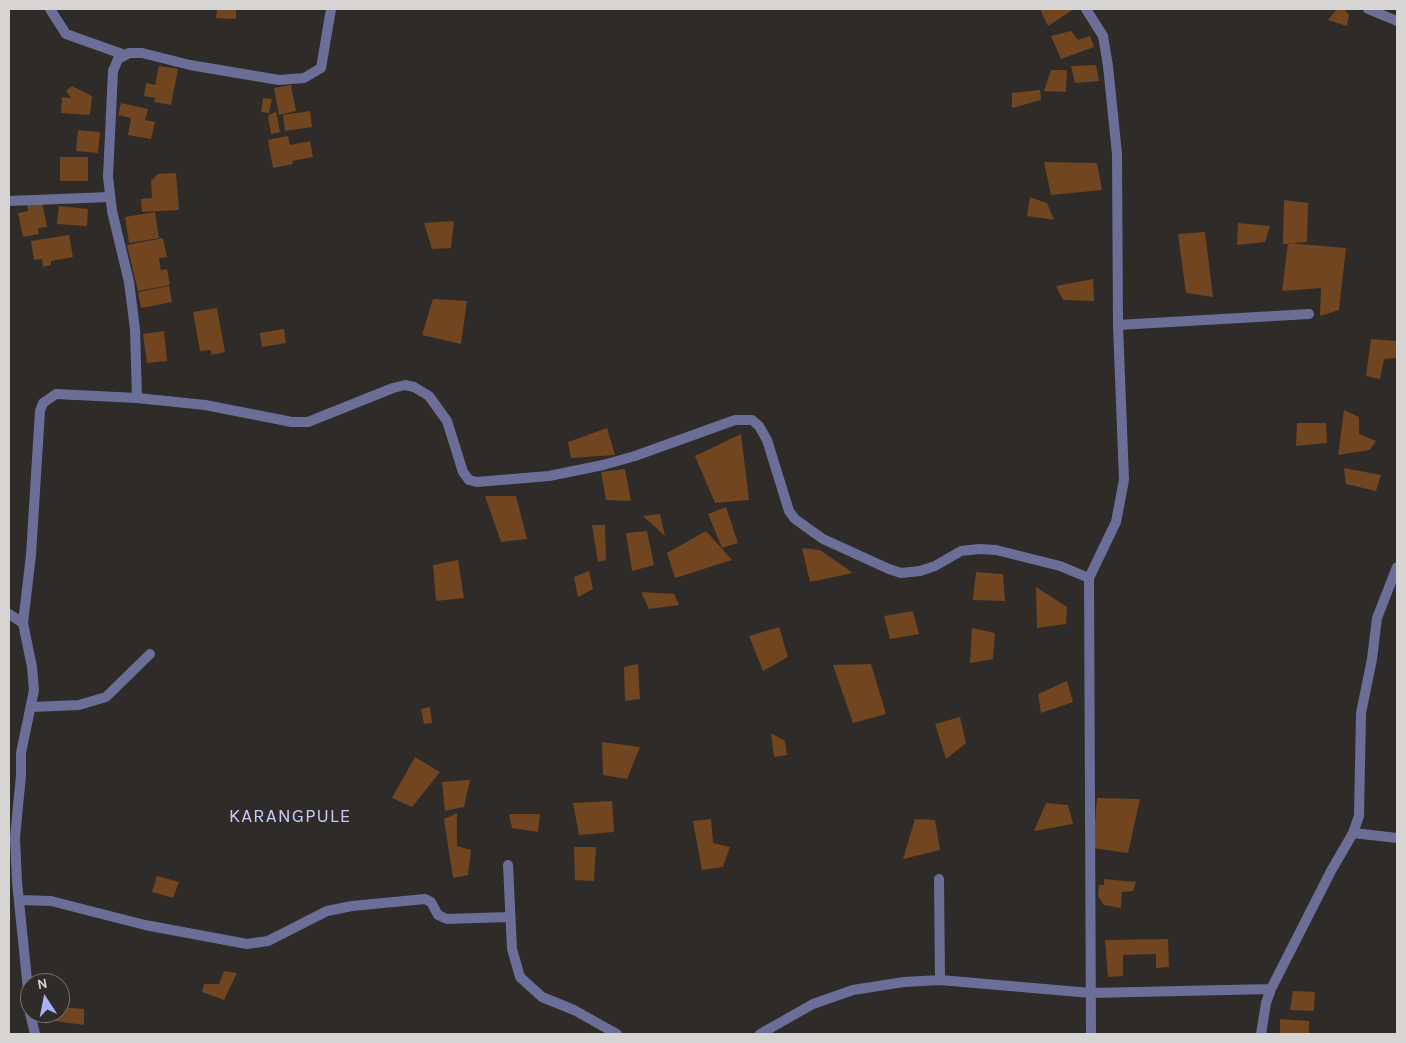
<!DOCTYPE html>
<html>
<head>
<meta charset="utf-8">
<style>
	body { margin:0 }
	#map { position:relative; width:1406px; height:1043px; overflow:hidden; background:#2e2b29; font-family:Karla,sans-serif }
	canvas { display:block }
	.frame { position:absolute; inset:0; border:10px solid #d7d5d4; pointer-events:none }
	.north { position:absolute; left:20px; top:973px; width:50px; height:50px; box-sizing:border-box; background:#2e2b29; border:1px solid #726f6d; border-radius:50%; rotate:349deg; font-size:14px; font-weight:700; line-height:20px; text-align:center; color:#d7d5d4 }
	.north::after { content:''; display:block; margin:auto; width:18px; height:22px; background:#aab0fb; clip-path:polygon(50% 0,100% 100%,50% 72%,0 100%) }
</style>
</head>
<body>
<div id="map">
<canvas width="1406" height="1043"></canvas>
<div class="frame"></div>
<div class="north">N</div>
</div>
<script>
const g = document.querySelector('canvas').getContext('2d');
g.lineJoin = 'round';
function fillPath(path, color) {
  g.fillStyle = color;
  g.fill(path, 'evenodd');
}
function toPath(rows) {
  const path = new Path2D();
  for (const r of rows) {
    path.moveTo(r[0], r[1]);
    for (let i = 2; i < r.length; i += 2) path.lineTo(r[i], r[i + 1]);
  }
  return path;
}
function trace(path, color, width, dash) {
  g.strokeStyle = color;
  g.lineWidth = width;
  g.lineCap = dash ? 'butt' : 'round';
  g.setLineDash(dash || []);
  g.stroke(path);
}
function drawText(font, color, halo, rows, align = 'center') {
  g.font = font + ' Karla,sans-serif';
  g.lineWidth = 4;
  g.setLineDash([]);
  g.textBaseline = 'middle';
  g.strokeStyle = halo;
  g.fillStyle = color;
  for (const [text, x, y, turn = 0] of rows) {
    g.save();
    g.translate(x, y);
    g.rotate((+turn || 0) * Math.PI / 180);
    g.textAlign = isNaN(turn) ? turn : align;
    if (halo) g.strokeText(text, 0, 0);
    g.fillText(text, 0, 0);
    g.restore();
  }
}
fillPath(toPath([
	[217,9,236,9,236,19,216,18],
	[1040,9,1074,9,1048,26],
	[1337,9,1344,9,1349,15,1347,26,1328,20],
	[1071,31,1078,40,1090,36,1094,47,1061,59,1051,36],
	[1096,65,1099,81,1075,83,1071,66],
	[159,66,178,69,171,105,154,102,155,98,144,96,146,83,155,85],
	[1051,70,1067,70,1066,92,1044,91],
	[291,85,296,111,279,115,274,88],
	[72,86,92,96,90,115,61,113,62,97,71,98,66,91],
	[1040,90,1041,100,1012,108,1012,93],
	[263,98,272,99,269,113,261,112],
	[121,103,148,109,145,120,155,122,151,139,128,135,131,118,118,115],
	[276,111,280,132,271,134,268,116],
	[310,111,312,127,285,131,283,115],
	[78,130,100,132,98,153,76,151],
	[288,136,290,145,310,141,313,157,292,161,293,164,273,168,268,140],
	[60,157,88,157,88,181,60,181],
	[1044,162,1097,163,1102,190,1051,195],
	[176,173,179,210,142,212,141,199,152,198,151,181,158,174],
	[1030,197,1047,203,1054,220,1027,216],
	[1284,200,1308,203,1307,242,1283,244],
	[42,202,47,227,38,228,39,234,23,237,18,213,28,211,27,205],
	[59,206,88,209,87,226,57,224],
	[155,212,159,238,129,243,125,217],
	[454,221,451,248,432,249,424,223],
	[1238,223,1270,226,1265,242,1237,245],
	[1205,232,1213,297,1186,293,1178,234],
	[69,235,73,257,51,261,51,265,43,267,42,259,34,260,31,241],
	[163,238,167,257,159,258,161,270,140,274,167,269,170,285,138,291,127,245],
	[1288,243,1346,248,1339,310,1320,316,1321,288,1282,291],
	[1093,279,1094,301,1063,300,1056,286],
	[169,286,172,302,141,308,138,292],
	[433,299,467,301,461,344,422,335],
	[217,308,225,352,211,355,211,350,200,351,193,312],
	[284,329,286,343,262,347,260,333],
	[164,331,167,361,147,363,143,334],
	[1371,339,1397,341,1397,358,1384,359,1380,379,1366,376],
	[1344,410,1359,417,1359,434,1376,441,1370,450,1338,455],
	[1297,423,1326,423,1327,443,1296,446],
	[607,428,615,455,571,458,568,442],
	[741,434,749,500,715,503,695,456],
	[1344,468,1381,475,1376,491,1346,484],
	[625,469,631,501,606,500,601,472],
	[485,496,516,496,527,539,501,542],
	[726,507,738,543,722,548,708,514],
	[660,514,665,536,643,516],
	[592,525,605,525,606,560,598,562],
	[647,531,654,565,632,571,626,533],
	[706,531,732,560,675,578,667,553],
	[802,548,820,550,853,573,810,582],
	[458,560,464,598,436,601,433,565],
	[589,571,593,589,578,597,574,577],
	[976,572,1003,574,1005,601,973,600],
	[1036,587,1067,607,1066,624,1037,628],
	[641,592,674,594,679,605,649,609],
	[913,611,919,634,890,639,884,616],
	[779,627,788,657,763,671,749,636],
	[972,628,995,633,993,659,970,663],
	[638,664,640,699,625,701,624,667],
	[871,664,886,714,853,723,833,665],
	[1067,681,1073,702,1041,713,1038,694],
	[430,707,432,723,424,724,421,709],
	[960,717,966,743,946,759,935,724],
	[771,733,785,741,787,755,774,757],
	[602,742,640,747,627,779,603,775],
	[415,757,440,772,412,807,392,798],
	[470,780,464,807,445,811,442,782],
	[1097,798,1140,799,1128,853,1093,848],
	[612,801,614,832,579,835,573,803],
	[1046,803,1068,805,1073,824,1034,831],
	[457,813,457,846,471,850,468,875,453,878,444,819],
	[509,814,540,814,538,832,512,828],
	[711,819,713,843,730,847,723,867,702,870,693,821],
	[915,819,935,820,940,850,903,859],
	[574,847,596,847,594,881,575,880],
	[157,876,179,882,173,898,152,892],
	[1104,879,1136,882,1133,891,1122,892,1121,908,1104,905,1098,896,1099,885,1104,885],
	[1168,939,1169,967,1156,968,1156,954,1123,955,1123,976,1108,977,1105,940],
	[224,971,237,973,224,1000,202,992,204,984,219,984],
	[1293,991,1315,992,1314,1011,1290,1010],
	[60,1007,84,1009,84,1025,54,1021,54,1013,60,1013],
	[1280,1019,1309,1021,1309,1034,1280,1034]
]), '#71451f');
trace(toPath([
	[50,9,66,34,125,55],
	[1086,9,1103,36,1108,66,1117,154,1118,325,1124,480,1116,522,1089,578,1091,1034],
	[1368,9,1397,21],
	[9,201,110,197],
	[1118,325,1309,314],
	[137,398,205,405,292,422,308,422,393,388,405,385,414,387,429,396,447,421,463,472,469,480,477,482,549,476,603,465,635,456,735,420,752,420,759,426,767,440,789,511,795,519,823,539,889,569,901,573,920,571,935,566,961,551,979,549,996,550,1060,566,1089,578],
	[9,614,23,623],
	[32,707,79,705,106,697,150,654],
	[1353,833,1397,838],
	[508,865,512,949,520,977,542,997,574,1010,617,1034],
	[939,879,940,980],
	[20,900,51,901,145,925,247,944,268,941,327,911,352,906,425,899,431,902,438,915,447,919,509,917],
	[30,1009,17,882,15,838,21,775,21,753,34,690,32,667,23,623,31,555,40,411,43,403,56,394,137,398,135,329,129,282,112,211,108,177,113,71,118,59,129,53,142,53,190,65,279,80,304,78,321,68,331,9],
	[30,1013,35,1034],
	[760,1034,813,1004,853,990,904,982,940,980,1091,993,1271,989],
	[1261,1034,1266,1003,1271,989,1331,871,1353,833,1359,816,1361,713,1372,659,1377,618,1397,567]
]), '#6b6e96', 10);
g.letterSpacing = '1px';
drawText('19px', '#c6caf5', '#2e2b29', [
	["KARANGPULE",290,817]
]);
g.letterSpacing = '0px';
</script>
</body>
</html>
